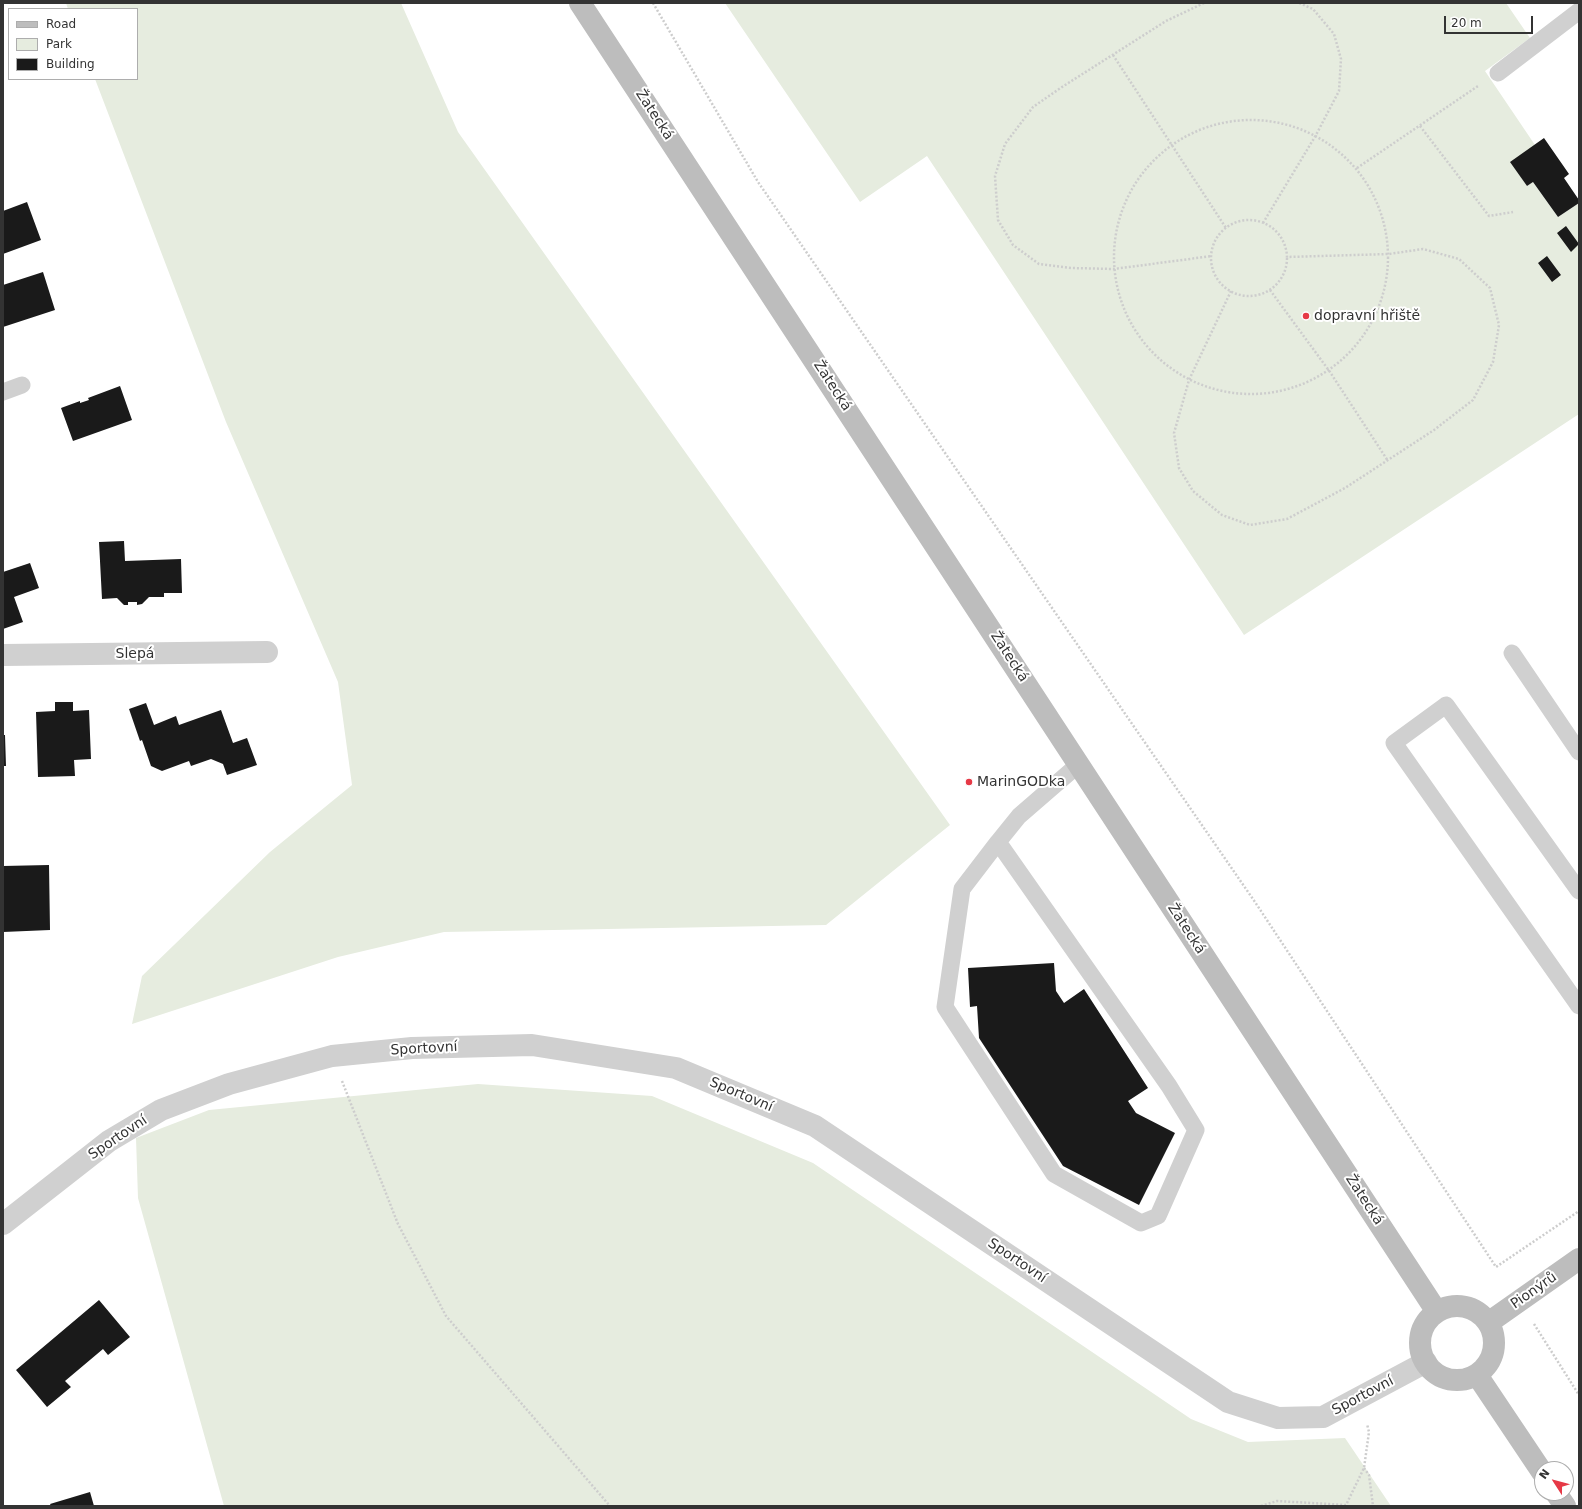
<!DOCTYPE html>
<html>
<head>
<meta charset="utf-8">
<style>
	body { margin:0 }
	#map { position:relative; width:1582px; height:1509px; overflow:hidden; background:#fff; font-family:"DejaVu Sans",sans-serif }
	canvas { display:block }
	.frame { position:absolute; inset:0; border:4px solid #333; pointer-events:none }
	.legend { position:absolute; left:8px; top:8px; width:130px; height:72px; box-sizing:border-box; background:#fff; border:1px solid #adadad; margin:0; padding:5px 7px; list-style:none; font-size:12px; color:#333 }
	.legend li { display:flex; align-items:center; gap:8px; height:20px }
	.legend b { width:20px; border:1px solid #adadad }
	.north { position:absolute; left:1534px; top:1461px; width:40px; height:40px; box-sizing:border-box; background:#fff; border:1px solid #adadad; border-radius:50%; rotate:306deg; font-size:11px; font-weight:700; line-height:16px; text-align:center; color:#333 }
	.north::after { content:''; display:block; margin:auto; width:14px; height:18px; background:#e63946; clip-path:polygon(50% 0,100% 100%,50% 72%,0 100%) }
	.scale { position:absolute; left:1444px; top:16px; width:89px; height:18px; box-sizing:border-box; border:2px solid #333; border-top:0; padding-left:5px; font-size:12px; line-height:14px; white-space:nowrap; color:#333; -webkit-text-stroke:3px #fff; paint-order:stroke }
</style>
</head>
<body>
<div id="map">
<canvas width="1582" height="1509"></canvas>
<div class="frame"></div>
<ul class="legend">
<li><b style="height:5px;background:#bdbdbd"></b>Road</li>
<li><b style="height:11px;background:#e6ecdf"></b>Park</li>
<li><b style="height:11px;background:#1a1a1a"></b>Building</li>
</ul>
<div class="north">N</div>
<div class="scale">20 m</div>
</div>
<script>
const g = document.querySelector('canvas').getContext('2d');
g.lineJoin = 'round';
function fillPath(path, color) {
  g.fillStyle = color;
  g.fill(path, 'evenodd');
}
function toPath(rows) {
  const path = new Path2D();
  for (const r of rows) {
    if (r.length === 3) {
      path.moveTo(r[0] + r[2], r[1]);
      path.arc(r[0], r[1], r[2], 0, 2 * Math.PI);
      continue;
    }
    path.moveTo(r[0], r[1]);
    for (let i = 2; i < r.length; i += 2) path.lineTo(r[i], r[i + 1]);
  }
  return path;
}
function trace(path, color, width, dash) {
  g.strokeStyle = color;
  g.lineWidth = width;
  g.lineCap = dash ? 'butt' : 'round';
  g.setLineDash(dash || []);
  g.stroke(path);
}
function drawText(font, color, halo, rows, align = 'center') {
  g.font = font + ' "DejaVu Sans",sans-serif';
  g.lineWidth = 4;
  g.setLineDash([]);
  g.textBaseline = 'middle';
  g.strokeStyle = halo;
  g.fillStyle = color;
  for (const [text, x, y, turn = 0] of rows) {
    g.save();
    g.translate(x, y);
    g.rotate((+turn || 0) * Math.PI / 180);
    g.textAlign = isNaN(turn) ? turn : align;
    if (halo) g.strokeText(text, 0, 0);
    g.fillText(text, 0, 0);
    g.restore();
  }
}
fillPath(toPath([
	[66,3,401,3,458,132,950,825,826,925,444,932,338,957,132,1024,142,976,270,852,352,785,338,682,226,422,95,79,137,79,137,9,68,9],
	[725,3,1506,3,1530,38,1485,71,1535,145,1511,162,1527,186,1533,182,1558,217,1579,203,1579,414,1244,635,927,156,860,202],
	[478,1084,652,1096,813,1163,1191,1419,1248,1442,1345,1438,1391,1506,224,1506,138,1198,136,1138,209,1110]
]), '#e6ecdf');
fillPath(toPath([
	[1544,138,1569,174,1564,178,1579,200,1579,203,1558,217,1533,182,1527,186,1510,162],
	[27,202,41,240,3,254,3,211],
	[1566,226,1579,244,1571,252,1557,233],
	[1547,256,1561,275,1552,282,1538,263],
	[43,272,55,310,3,327,3,285],
	[120,386,132,420,73,441,61,408,80,401,80,403,89,400,88,398],
	[124,541,125,561,181,559,182,593,164,593,164,597,149,597,142,604,137,605,137,602,128,602,128,605,124,605,117,598,102,599,99,542],
	[30,563,39,588,14,597,23,622,3,629,3,572],
	[55,702,73,702,73,711,89,710,91,759,74,760,75,776,38,777,36,712,55,711],
	[146,703,154,725,176,716,179,725,221,710,233,743,247,738,257,765,227,775,223,764,211,759,191,766,189,761,162,771,151,766,142,740,140,741,129,709],
	[3,735,5,735,6,766,3,766],
	[49,865,50,930,3,932,3,866],
	[1054,963,1056,991,1064,1003,1084,989,1148,1088,1128,1101,1136,1113,1175,1133,1139,1205,1063,1166,979,1038,977,1006,970,1007,968,968],
	[99,1300,130,1337,108,1355,103,1349,65,1381,71,1387,47,1407,16,1370],
	[90,1492,94,1506,51,1506,50,1504]
]), '#1a1a1a');
trace(toPath([
	[653,3,758,182,1255,902,1496,1267,1579,1211],
	[1204,3,1166,21,1062,87,1033,107,1005,144,995,176,998,220,1013,245,1039,264,1071,268,1114,269,1212,256],
	[1113,55,1226,228],
	[1251,257,137],
	[1420,126,1489,216,1513,212],
	[1357,168,1478,86],
	[1249,258,38],
	[1263,223,1316,135,1339,91,1341,59,1334,34,1313,9,1299,3],
	[1270,290,1330,372,1388,461],
	[1231,291,1189,380,1174,433,1179,468,1193,491,1222,515,1250,525,1287,519,1345,488,1434,430,1473,400,1493,362,1499,325,1490,288,1459,259,1423,249,1389,254,1287,257],
	[342,1081,398,1224,446,1316,610,1506],
	[1534,1324,1579,1395],
	[1364,1468,1369,1475,1373,1506],
	[1261,1506,1277,1501,1346,1505,1364,1468,1369,1432,1367,1424]
]), '#cdcdcd', 2.5, [2, 2]);
trace(toPath([
	[1498,73,1579,11],
	[3,392,22,385],
	[1512,653,1579,752],
	[998,842,962,889,945,1007,1054,1174,1141,1223,1158,1216,1196,1130,1169,1086,998,842,1019,816,1079,764],
	[1579,891,1446,705,1394,743,1579,1006]
]), '#d0d0d0', 17);
trace(toPath([
	[3,655,267,652],
	[3,1224,109,1141,161,1110,229,1084,332,1056,412,1048,532,1045,676,1068,815,1126,1228,1402,1278,1418,1323,1417,1426,1362]
]), '#d0d0d0', 22);
trace(toPath([
	[580,3,1437,1312],
	[1457,1343,37],
	[1488,1323,1579,1259],
	[1477,1375,1542,1472],
	[1556,1493,1565,1506]
]), '#bdbdbd', 22);
for (const [x, y, r, color] of [
	[1306,316,4,"#e63946"],
	[969,782,4,"#e63946"]
]) {
  const dot = new Path2D();
  dot.arc(x, y, r, 0, 2 * Math.PI);
  g.fillStyle = color;
  g.fill(dot);
  trace(dot, '#fff', 1.5);
}
drawText('14px', '#333', '#fff', [
	["Žatecká",654,115,57],
	["Žatecká",832,386,57],
	["Slepá",135,654],
	["Žatecká",1009,657,57],
	["Žatecká",1186,929,57],
	["Sportovní",424,1049,-3],
	["Sportovní",741,1095,23],
	["Sportovní",118,1138,-34],
	["Žatecká",1364,1200,57],
	["Sportovní",1017,1261,34],
	["Pionýrů",1534,1291,-35],
	["Sportovní",1363,1396,-28]
]);
drawText('14px', '#333', '#fff', [
	["dopravní hřiště",1314,316],
	["MarinGODka",977,782]
], 'left');
</script>
</body>
</html>
